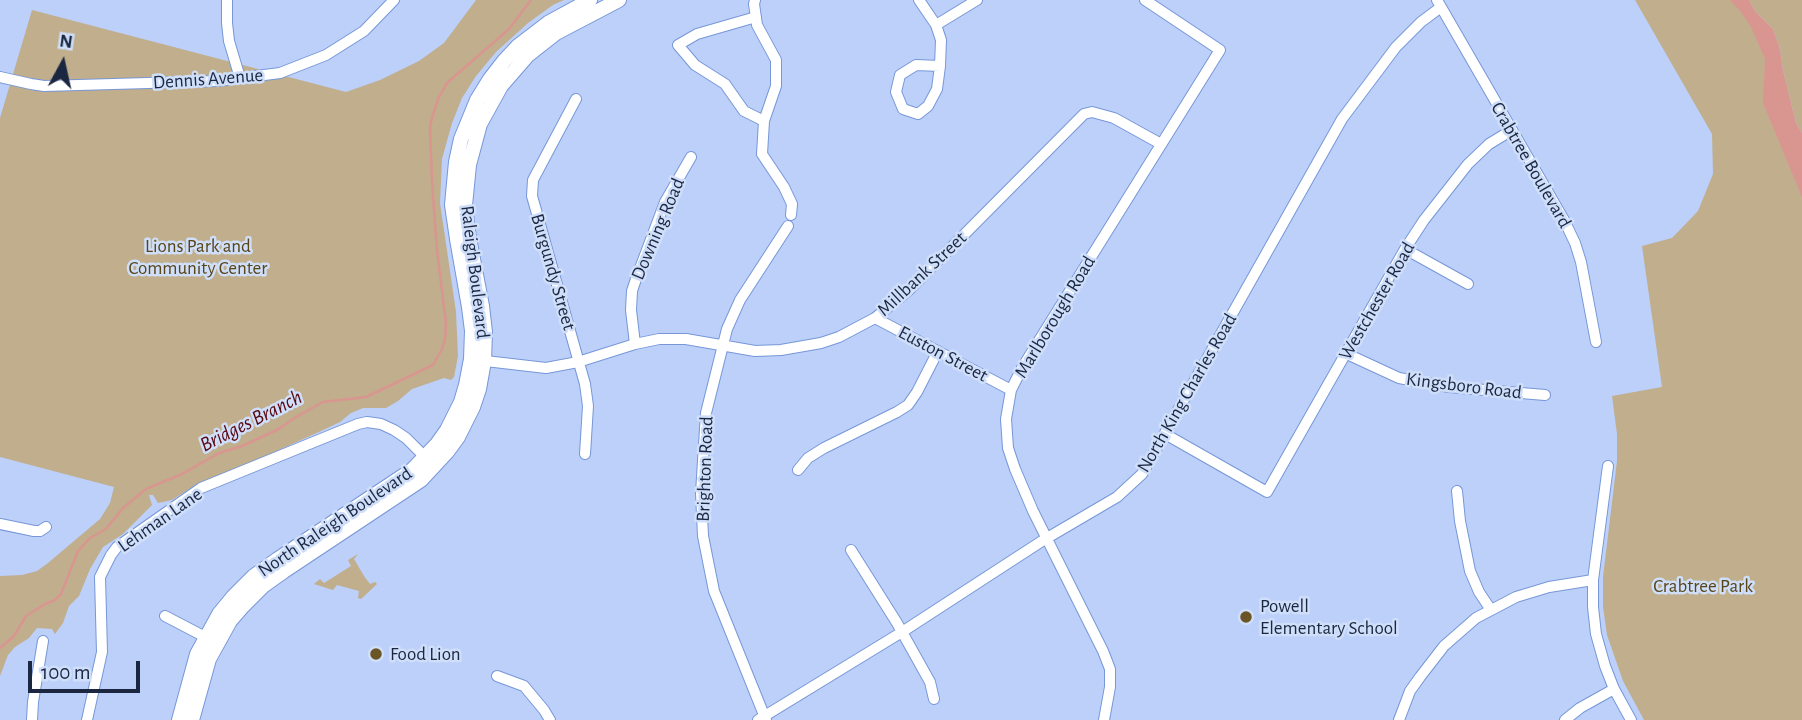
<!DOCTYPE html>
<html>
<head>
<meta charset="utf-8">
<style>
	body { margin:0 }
	#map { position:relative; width:1802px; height:720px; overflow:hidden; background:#bcd0fa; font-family:"Alegreya Sans",sans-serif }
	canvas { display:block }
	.north { position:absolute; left:28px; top:28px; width:70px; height:70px; -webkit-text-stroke:5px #cfdef9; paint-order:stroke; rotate:8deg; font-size:19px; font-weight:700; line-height:28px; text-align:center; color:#1b2741 }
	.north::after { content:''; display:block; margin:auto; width:24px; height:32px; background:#1b2741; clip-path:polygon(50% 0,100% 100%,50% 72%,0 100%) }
	.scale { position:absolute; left:28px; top:661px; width:112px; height:32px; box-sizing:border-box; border:4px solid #1b2741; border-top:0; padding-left:9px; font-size:21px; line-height:24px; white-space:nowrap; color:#1b2741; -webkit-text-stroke:5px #cfdef9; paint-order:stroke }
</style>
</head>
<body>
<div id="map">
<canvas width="1802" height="720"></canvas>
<div class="north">N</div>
<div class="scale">100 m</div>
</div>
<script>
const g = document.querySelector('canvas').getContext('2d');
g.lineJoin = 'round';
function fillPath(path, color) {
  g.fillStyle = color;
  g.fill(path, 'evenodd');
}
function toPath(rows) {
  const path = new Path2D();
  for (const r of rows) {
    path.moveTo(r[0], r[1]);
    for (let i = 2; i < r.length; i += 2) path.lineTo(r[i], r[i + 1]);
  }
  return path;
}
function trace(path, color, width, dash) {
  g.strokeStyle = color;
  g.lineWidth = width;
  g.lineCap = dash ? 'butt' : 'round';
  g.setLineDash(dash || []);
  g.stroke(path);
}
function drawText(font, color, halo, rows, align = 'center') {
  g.font = font + ' "Alegreya Sans",sans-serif';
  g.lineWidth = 5;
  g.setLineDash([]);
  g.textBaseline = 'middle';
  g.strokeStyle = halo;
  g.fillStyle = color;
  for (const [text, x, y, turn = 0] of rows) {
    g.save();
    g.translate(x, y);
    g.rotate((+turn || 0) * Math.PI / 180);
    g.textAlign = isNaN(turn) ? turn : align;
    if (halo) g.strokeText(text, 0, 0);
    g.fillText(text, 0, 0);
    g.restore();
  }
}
fillPath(toPath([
	[476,0,564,0,553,5,528,23,496,52,476,76,462,98,452,123,442,159,440,203,456,312,458,356,454,377,451,380,444,378,412,389,398,401,386,408,363,408,351,413,340,422,321,431,261,458,197,484,172,500,158,503,153,495,149,495,152,505,123,534,103,547,90,569,79,596,69,606,63,623,55,634,52,629,37,628,29,638,15,647,8,655,0,676,0,576,22,575,37,571,48,563,100,519,110,503,114,487,0,457,0,118,32,10,346,92,380,80,419,61,444,43],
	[1635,0,1747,0,1802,161,1802,720,1644,720,1623,681,1607,635,1603,607,1603,577,1617,461,1617,434,1612,396,1662,387,1642,246,1672,238,1698,211,1713,174,1712,134],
	[1749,0,1802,0,1802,133,1796,123,1783,70,1780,49,1773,29,1755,11],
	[358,554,354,559,364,576,370,584,375,582,377,584,361,599,358,598,359,591,337,585,333,590,314,584,320,579,324,583,351,566,348,560]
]), '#c0ae8c');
fillPath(toPath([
	[1730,0,1749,0,1755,11,1773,29,1780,49,1783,70,1796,123,1802,133,1802,197,1763,103,1765,59,1751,27,1741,12]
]), '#d99691');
trace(toPath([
	[0,648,14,636,26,616,45,604,55,600,61,594,78,551,90,538,106,529,123,508,146,489,182,474,219,453,242,446,277,430,296,417,323,402,366,397,433,365,442,349,445,339,446,323,437,251,432,182,430,128,432,117,439,97,447,83,509,29,531,0]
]), '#d99691', 2.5);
const minor = toPath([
	[227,0,227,23,229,41,240,78],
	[755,0,754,4,757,25,776,60,776,86,764,121,762,154,784,187,792,204,791,215],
	[919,0,936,25,941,40,940,66,937,89,928,106,918,114,903,109,896,92,900,75,916,65,940,66],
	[1437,0,1564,220,1575,243,1581,262,1596,342],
	[756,17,697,34,678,45,695,65,725,84,744,111,764,121],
	[936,25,977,0],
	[0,77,31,84,44,86,217,81,280,73,326,55,364,31,394,0],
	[576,99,533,180,532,196,585,384,588,406,585,454],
	[1405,249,1468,284],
	[875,318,1011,390],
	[635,344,631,310,632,291,636,279,665,202,691,157],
	[1347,354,1399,378,1449,387,1545,395],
	[477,360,546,368,578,362,635,344,659,339,686,339,755,351,781,350,821,343,839,337,875,318,909,290,1084,114,1092,112,1114,118,1161,144],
	[1165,434,1267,492,1405,249,1424,220,1468,164,1489,144,1512,130],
	[1608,466,1593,580,1593,607,1596,634,1605,666,1614,689,1631,720],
	[798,470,808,458,824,448,897,412,908,405,917,392,938,351],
	[1457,491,1460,521,1470,571,1479,592,1491,610],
	[0,524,34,531,40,531,46,527],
	[851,550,897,623,930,682,934,699],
	[165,616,211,640],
	[497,676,524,686,544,710,550,720],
	[32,720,33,702,43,641],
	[87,720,102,652,100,577,111,555,117,547,201,488,358,424,367,422,381,424,394,430,406,438,429,461],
	[758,720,902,632,1042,541,1117,497,1142,474,1342,119,1396,47,1421,22,1441,7],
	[766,720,714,591,703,536,701,493,706,413,727,329,740,300,788,226],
	[1104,720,1110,687,1110,669,1103,651,1033,511,1015,469,1008,448,1006,419,1011,390,1022,368,1220,50,1145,0],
	[1399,720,1410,691,1420,677,1444,646,1476,618,1516,597,1549,587,1593,580],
	[1565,720,1580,708,1614,689]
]);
const major = toPath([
	[179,720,197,654,219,614,233,597,254,576,278,559,412,470,437,444,447,430,461,402,466,385,471,359,472,331,469,307,457,239,452,205,456,162,461,139,477,100,490,79,504,61,518,46,548,23,590,0],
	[192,720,209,659,230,621,243,606,263,586,284,571,421,480,447,452,458,437,473,407,479,389,484,361,485,332,482,306,469,238,465,205,469,165,480,124,501,86,528,55,556,33,619,0]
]);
trace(minor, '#7797d8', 12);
trace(major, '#7797d8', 16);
trace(minor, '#fff', 10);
trace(major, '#fff', 14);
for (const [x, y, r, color] of [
	[1246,617,7,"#6b5524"],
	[376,654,7,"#6b5524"]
]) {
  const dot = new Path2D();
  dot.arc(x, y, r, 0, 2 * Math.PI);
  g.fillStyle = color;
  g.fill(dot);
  trace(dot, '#cfdef9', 2.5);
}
drawText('19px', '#1b2741', '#cfdef9', [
	["Dennis Avenue",208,79,-4],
	["Crabtree Boulevard",1531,165,60],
	["Downing Road",658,229,-67],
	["Raleigh Boulevard",475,272,83],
	["Burgundy Street",553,272,74],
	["Millbank Street",922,274,-43],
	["Westchester Road",1377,301,-60],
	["Marlborough Road",1055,317,-59],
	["Euston Street",943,354,28],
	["Kingsboro Road",1464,386,7],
	["North King Charles Road",1187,393,-60],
	["Brighton Road",705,469,-88],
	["Lehman Lane",160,520,-35],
	["North Raleigh Boulevard",335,522,-34]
]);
drawText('19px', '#584416', '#cfdef9', [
	["Lions Park and",198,246],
	["Community Center",198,268],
	["Crabtree Park",1703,586]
]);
drawText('19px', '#1b2741', '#cfdef9', [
	["Powell",1260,606],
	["Elementary School",1260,628],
	["Food Lion",390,654]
], 'left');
drawText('italic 21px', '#59080f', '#cfdef9', [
	["Bridges Branch",251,421,-27]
]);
</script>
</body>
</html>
